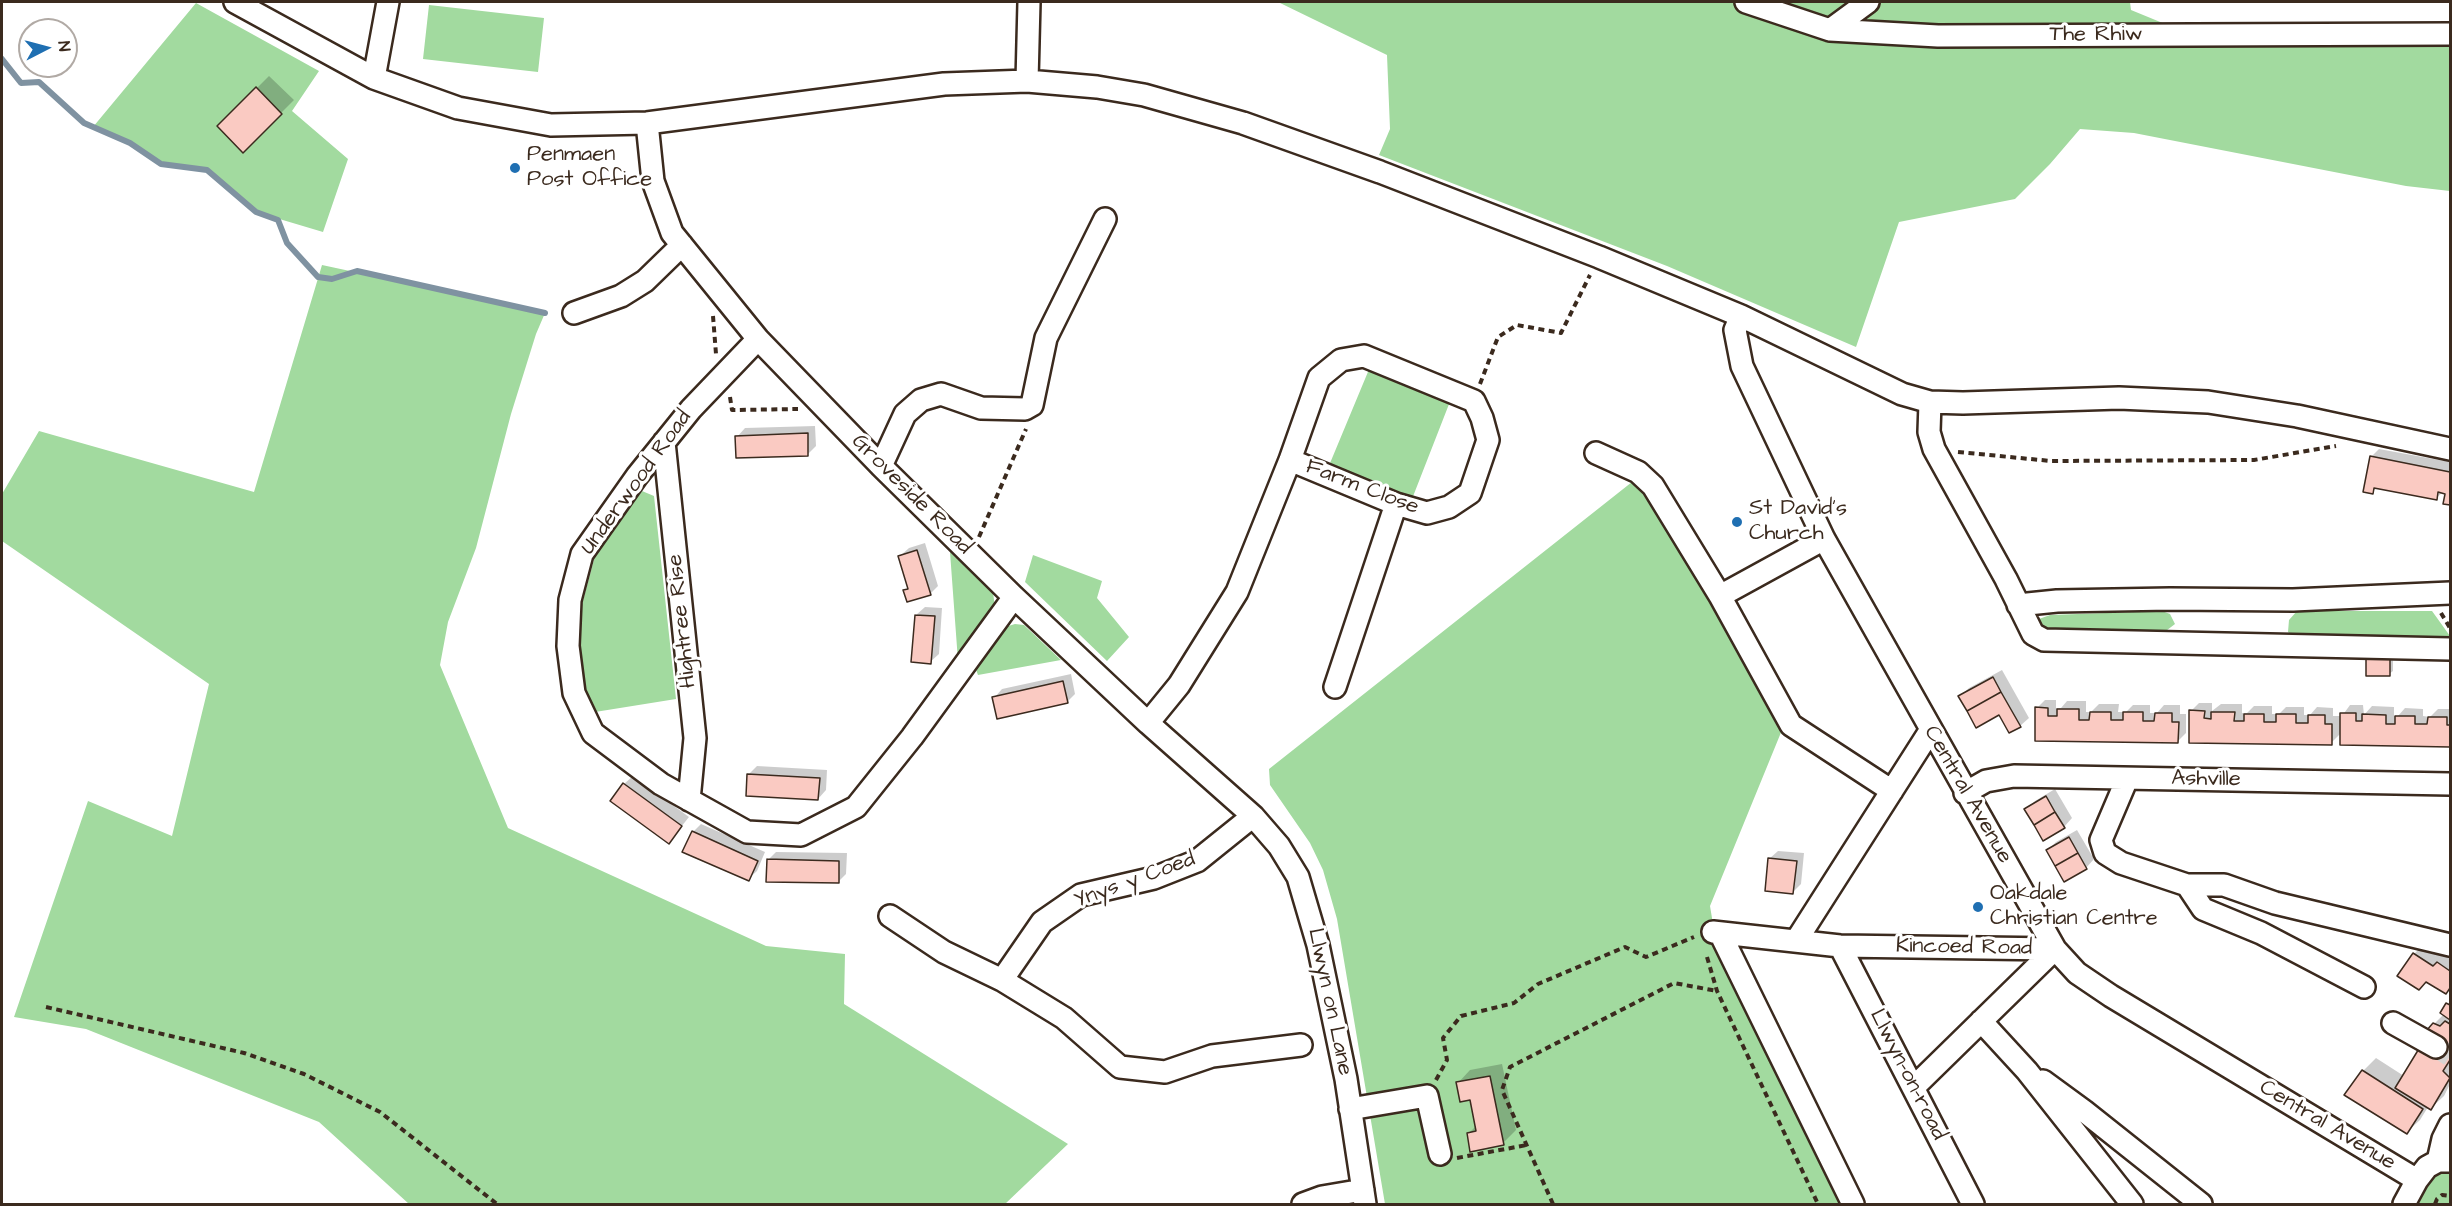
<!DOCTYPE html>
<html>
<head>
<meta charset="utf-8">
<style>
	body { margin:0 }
	#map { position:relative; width:2452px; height:1206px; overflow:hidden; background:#fff; font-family:"Architects Daughter",sans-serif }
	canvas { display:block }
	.frame { position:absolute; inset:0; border:3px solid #3b2a1e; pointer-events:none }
	.north { position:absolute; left:18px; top:18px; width:60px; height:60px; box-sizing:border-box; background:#fff; border:2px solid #b1aaa5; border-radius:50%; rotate:84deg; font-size:16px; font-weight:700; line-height:24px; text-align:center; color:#3b2a1e }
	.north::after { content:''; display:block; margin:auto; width:21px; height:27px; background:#1f6fb2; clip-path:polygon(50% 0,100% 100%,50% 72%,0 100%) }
</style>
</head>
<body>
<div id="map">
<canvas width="2452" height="1206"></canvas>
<div class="frame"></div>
<div class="north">N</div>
</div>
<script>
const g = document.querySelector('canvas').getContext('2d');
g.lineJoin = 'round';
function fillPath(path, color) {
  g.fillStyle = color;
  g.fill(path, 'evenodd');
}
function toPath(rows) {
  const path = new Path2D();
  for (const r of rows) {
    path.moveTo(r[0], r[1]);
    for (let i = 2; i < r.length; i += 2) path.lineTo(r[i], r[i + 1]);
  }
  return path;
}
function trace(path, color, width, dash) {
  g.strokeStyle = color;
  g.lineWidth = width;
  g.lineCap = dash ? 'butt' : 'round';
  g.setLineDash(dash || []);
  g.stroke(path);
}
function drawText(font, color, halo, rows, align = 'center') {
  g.font = font + ' "Architects Daughter",sans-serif';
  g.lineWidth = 6;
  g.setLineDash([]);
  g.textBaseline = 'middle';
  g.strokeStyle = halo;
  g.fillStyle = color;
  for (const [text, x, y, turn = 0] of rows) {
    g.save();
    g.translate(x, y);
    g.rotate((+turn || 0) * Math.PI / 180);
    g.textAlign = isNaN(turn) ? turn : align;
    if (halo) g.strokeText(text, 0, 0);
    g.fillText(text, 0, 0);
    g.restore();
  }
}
fillPath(toPath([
	[1278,2,2130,2,2131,10,2170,26,2450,24,2450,191,2406,186,2134,133,2080,129,2050,164,2015,199,1899,222,1856,347,1667,266,1379,155,1390,129,1387,55],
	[196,3,319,71,292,111,348,159,323,232,256,212,207,170,161,164,130,143,93,127],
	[429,5,544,18,538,72,423,59],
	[322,265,545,313,536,334,511,414,476,548,448,622,440,665,508,828,766,946,845,954,844,1004,1068,1144,1005,1204,409,1204,319,1122,86,1029,14,1017,88,801,172,836,209,684,2,541,2,494,39,431,254,492],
	[1370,367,1451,399,1412,499,1328,468],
	[1632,482,1645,494,1780,716,1782,730,1710,906,1717,948,1844,1204,1385,1204,1337,919,1323,870,1310,843,1270,785,1269,769],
	[642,491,654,496,676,699,595,712,581,682,576,627,596,552],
	[950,552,993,592,995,608,958,661],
	[1033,555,1102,581,1097,598,1129,637,1107,661,1025,582],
	[2162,611,2170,614,2175,624,2158,637,2040,630,2039,619,2050,615],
	[2297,611,2432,611,2450,636,2450,642,2296,638,2288,632,2289,620],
	[1015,624,1024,625,1061,660,978,675,975,667,1005,627],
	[2450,1172,2450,1204,2417,1204,2417,1198,2427,1181,2438,1173]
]), '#a2da9f');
fillPath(toPath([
	[269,76,294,100,243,151,219,126],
	[815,426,816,446,808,454,737,437,745,428],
	[2379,449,2450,462,2450,504,2445,503,2446,492,2443,492,2436,498,2378,487,2372,492,2371,457],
	[925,543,938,586,930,594,905,591,909,587,900,556,909,548],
	[925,607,942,608,939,654,930,662,916,615],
	[2393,655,2393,671,2389,674,2367,658],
	[2002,670,2029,718,2020,726,2000,713,1960,696,1969,688],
	[1071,674,1075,694,1067,702,994,698,1002,689],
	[2045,700,2056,700,2056,708,2061,708,2067,701,2086,701,2086,712,2091,712,2099,704,2119,704,2118,712,2126,712,2133,705,2150,705,2150,713,2157,713,2164,705,2180,705,2180,714,2186,714,2186,733,2178,741,2036,740,2037,708],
	[2199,703,2212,703,2212,711,2221,704,2242,704,2242,713,2247,713,2254,706,2272,706,2272,714,2279,714,2286,707,2304,707,2304,715,2310,715,2317,707,2333,708,2333,716,2342,716,2350,705,2363,705,2364,715,2372,706,2394,707,2394,716,2398,716,2405,708,2423,709,2423,716,2430,717,2438,709,2450,709,2450,746,2341,744,2341,733,2331,743,2190,742,2191,711],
	[757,766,827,770,826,790,818,799,749,774],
	[633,776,689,817,669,842,624,784],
	[2055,789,2072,818,2064,827,2026,809,2035,801],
	[701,824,765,852,757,871,748,879,693,832],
	[2077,830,2094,859,2086,868,2048,850,2056,842],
	[1778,851,1804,853,1801,884,1793,892,1769,859],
	[776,852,847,853,846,874,838,882,768,860],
	[2427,941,2450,951,2450,987,2446,992,2427,980,2400,976,2414,954],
	[2450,1001,2450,1084,2444,1096,2431,1108,2428,1107,2420,1120,2407,1132,2363,1071,2376,1058,2404,1076,2434,1024,2444,1014,2442,1013],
	[1502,1064,1516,1130,1503,1143,1468,1134,1477,1125,1471,1098,1458,1083,1470,1070]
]), '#0003');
trace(toPath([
	[2,59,21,83,39,82,84,123,130,143,161,164,207,170,256,212,278,220,287,243,318,277,332,279,357,271,545,313]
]), '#7f92a1', 6);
const building = toPath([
	[256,87,282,114,243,153,217,126,256,87],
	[808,433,808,456,736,458,735,436,808,433],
	[2370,456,2450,472,2450,505,2443,504,2445,494,2438,492,2437,500,2374,488,2373,494,2363,492,2370,456],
	[917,550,931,595,907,602,903,590,908,589,898,556,917,550],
	[915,615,935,616,931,664,911,662,915,615],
	[2366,657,2390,658,2390,676,2366,676,2366,657],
	[1993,677,2001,692,1967,711,1958,696,1993,677],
	[1063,681,1068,703,997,719,992,697,1063,681],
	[2001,692,2021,727,2009,733,1999,715,1976,728,1967,711,2001,692],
	[2035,707,2048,708,2048,716,2057,716,2057,709,2079,709,2079,720,2089,720,2090,712,2111,712,2111,720,2123,720,2123,712,2143,712,2143,721,2154,721,2155,713,2172,713,2172,722,2179,722,2178,743,2035,741,2035,707],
	[2189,710,2205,711,2204,718,2211,719,2211,712,2235,712,2234,721,2244,721,2244,714,2264,714,2264,722,2276,722,2276,714,2296,714,2296,723,2308,723,2308,715,2325,715,2325,724,2332,724,2332,745,2189,743,2189,710],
	[2340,713,2356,713,2356,721,2362,721,2362,714,2386,715,2386,724,2395,724,2395,716,2415,716,2415,724,2427,724,2428,717,2447,717,2447,725,2450,725,2450,747,2340,745,2340,713],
	[747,774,820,778,818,800,746,796,747,774],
	[623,783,682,826,669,844,610,801,623,783],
	[2046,796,2055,812,2034,825,2024,809,2046,796],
	[2055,812,2065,828,2043,841,2034,825,2055,812],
	[692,831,758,861,749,881,682,852,692,831],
	[2069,837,2078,853,2055,866,2046,850,2069,837],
	[2078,853,2087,869,2064,882,2055,866,2078,853],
	[1768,858,1797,861,1793,894,1765,891,1768,858],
	[767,859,839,861,839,883,766,882,767,859],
	[2413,953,2433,966,2437,962,2450,971,2450,988,2446,994,2426,982,2419,990,2397,976,2413,953],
	[2446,1003,2450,1005,2450,1020,2440,1013,2446,1003],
	[2445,1021,2450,1024,2450,1060,2443,1071,2450,1078,2431,1110,2395,1088,2420,1047,2441,1041,2427,1030,2433,1023,2440,1026,2445,1021],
	[2362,1070,2423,1109,2407,1134,2344,1095,2362,1070],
	[1490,1076,1504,1145,1470,1152,1467,1133,1476,1131,1470,1100,1460,1102,1456,1082,1490,1076]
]);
fillPath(building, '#facac2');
trace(building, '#3b2a1e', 1.5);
trace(toPath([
	[2436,1047,2450,1056]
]), '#d8d4d2', 21, [21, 10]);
const minor = toPath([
	[235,2,374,78,458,108,551,125,647,123,944,84,1027,81,1097,87,1144,95,1243,123,1380,172,1599,257,1741,316,1902,394,1930,402,1963,403,2119,398,2208,402,2297,416,2450,449],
	[1746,2,1830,30,1938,36,2450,34],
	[1830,30,1868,2],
	[374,78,388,2],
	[1027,81,1029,2],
	[647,123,653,181,672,233,758,339,881,466,1014,597,1148,723,1253,816,1279,846,1298,877,1318,945,1346,1079,1365,1204],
	[574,313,621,296,645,281,682,245],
	[1741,316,1735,330,1742,366,1824,539,2055,949,2077,973,2111,996,2417,1180],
	[758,339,691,409,637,476,582,554,570,600,568,646,574,693,593,733,661,784,747,832,801,835,856,807,912,737,1014,597],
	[1930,402,1929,432,1934,449,2006,579,2033,634,2044,640,2450,649],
	[664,442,695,738,689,800],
	[1596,453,1638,472,1653,486,1720,596,1791,725,1892,791],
	[881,466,905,414,921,400,941,394,981,408,1025,409,1032,405,1046,338,1105,219],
	[1720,596,1824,539],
	[2018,605,2057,601,2170,599,2293,600,2450,593],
	[1335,687,1396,504],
	[1148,723,1179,685,1237,592,1290,460,1319,378,1341,360,1364,356,1474,401,1482,418,1488,440,1470,493,1449,507,1427,513,1396,504,1290,460],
	[2127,779,2101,840,2105,853,2121,863,2187,885,2224,885,2275,903,2450,945],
	[1965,793,1986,781,2014,776,2450,784],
	[1253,816,1197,861,1154,878,1081,895,1042,922,1002,980,1064,1018,1120,1067,1165,1072,1212,1056,1301,1045],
	[2187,885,2203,909,2261,933,2364,987],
	[890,916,944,952,1002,980],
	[1713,932,1840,946,2055,949,1914,1087],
	[1720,933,1853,1204],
	[1796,941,1930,731],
	[1840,946,1973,1204],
	[1981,1021,2027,1071,2132,1204],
	[2393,1023,2436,1047],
	[2043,1081,2084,1111,2201,1204],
	[1350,1109,1427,1096,1440,1154],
	[2438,1161,2443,1139,2450,1125],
	[1303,1204,1322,1197,1363,1190],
	[2404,1204,2417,1180,2427,1167,2438,1161,2450,1161]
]);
trace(minor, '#3b2a1e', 26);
trace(toPath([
	[713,316,716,354],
	[1480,384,1498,337,1517,325,1561,333,1590,275],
	[730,397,732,410,798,409],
	[1958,452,2051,461,2254,460,2336,446],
	[979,537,1026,429],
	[2441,613,2450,628],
	[1707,957,1717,991,1818,1204],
	[46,1007,244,1053,304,1074,380,1112,497,1204],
	[1436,1080,1447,1060,1443,1038,1461,1016,1514,1003,1538,984,1625,947,1646,957,1694,937],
	[1457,1158,1527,1145],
	[1553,1204,1502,1090,1510,1067,1674,983,1717,991],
	[2435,1204,2437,1199,2442,1195,2450,1196]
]), '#3b2a1e', 4, [6, 4.5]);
trace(minor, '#fff', 21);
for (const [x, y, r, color] of [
	[515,168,6,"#1f6fb2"],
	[1737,522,6,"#1f6fb2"],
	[1978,907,6,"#1f6fb2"]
]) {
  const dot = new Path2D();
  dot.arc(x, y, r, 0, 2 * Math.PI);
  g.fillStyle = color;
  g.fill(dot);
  trace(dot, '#fff', 2);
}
drawText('22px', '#3b2a1e', '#fff', [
	["The Rhiw",2096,35],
	["Underwood Road",637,483,-54],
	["Farm Close",1362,488,21],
	["Groveside Road",911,495,45],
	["Hightree Rise",683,621,-96],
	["Ashville",2206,780,1],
	["Central Avenue",1967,795,60],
	["Ynys y Coed",1135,881,-20],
	["Kincoed Road",1964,948,1],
	["Llwyn on Lane",1329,1002,78],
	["Llwyn-on-road",1907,1075,63],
	["Central Avenue",2327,1126,31]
]);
drawText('22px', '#3b2a1e', '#fff', [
	["Penmaen",527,155],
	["Post Office",527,180],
	["St David's",1749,509],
	["Church",1749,534],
	["Oakdale",1990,894],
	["Christian Centre",1990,919]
], 'left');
</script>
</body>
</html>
